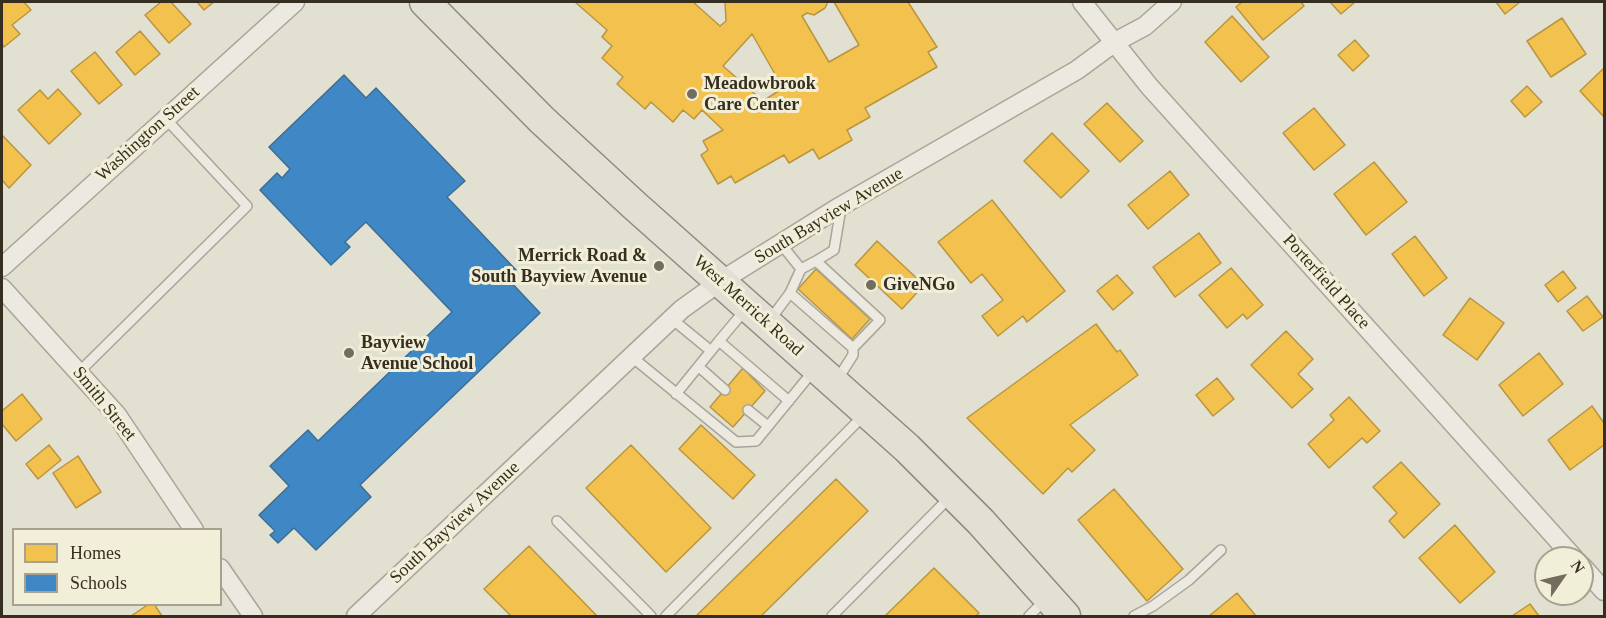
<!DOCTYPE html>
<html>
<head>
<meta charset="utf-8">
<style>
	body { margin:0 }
	#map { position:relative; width:1606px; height:618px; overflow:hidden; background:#e2e0d1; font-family:"Times New Roman",serif }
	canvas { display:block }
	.frame { position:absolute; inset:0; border:3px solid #362f21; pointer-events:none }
	.legend { position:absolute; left:12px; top:528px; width:210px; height:78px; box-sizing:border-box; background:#f2efd8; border:2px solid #a7a28f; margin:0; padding:8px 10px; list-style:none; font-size:18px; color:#362f21 }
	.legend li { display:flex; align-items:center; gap:12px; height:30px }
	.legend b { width:30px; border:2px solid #a7a28f }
	.north { position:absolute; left:1534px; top:546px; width:60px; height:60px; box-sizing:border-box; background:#f2efd8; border:2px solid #a7a28f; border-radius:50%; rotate:56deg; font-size:16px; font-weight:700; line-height:24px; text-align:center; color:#362f21 }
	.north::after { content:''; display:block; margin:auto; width:21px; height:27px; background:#726d5f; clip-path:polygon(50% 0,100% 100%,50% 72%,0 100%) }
</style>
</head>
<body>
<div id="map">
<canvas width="1606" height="618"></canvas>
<div class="frame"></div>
<ul class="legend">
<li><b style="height:16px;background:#f2c14e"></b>Homes</li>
<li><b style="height:16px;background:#3f88c5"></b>Schools</li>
</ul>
<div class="north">N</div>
</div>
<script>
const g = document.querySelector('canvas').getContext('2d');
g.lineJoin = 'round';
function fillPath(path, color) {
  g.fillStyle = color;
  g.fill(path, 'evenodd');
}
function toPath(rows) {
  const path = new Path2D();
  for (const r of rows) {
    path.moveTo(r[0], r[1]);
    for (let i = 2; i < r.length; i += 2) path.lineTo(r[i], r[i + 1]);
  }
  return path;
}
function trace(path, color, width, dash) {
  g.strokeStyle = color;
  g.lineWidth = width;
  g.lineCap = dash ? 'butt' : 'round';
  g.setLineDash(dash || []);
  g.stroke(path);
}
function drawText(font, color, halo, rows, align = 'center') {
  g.font = font + ' "Times New Roman",serif';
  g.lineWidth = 6;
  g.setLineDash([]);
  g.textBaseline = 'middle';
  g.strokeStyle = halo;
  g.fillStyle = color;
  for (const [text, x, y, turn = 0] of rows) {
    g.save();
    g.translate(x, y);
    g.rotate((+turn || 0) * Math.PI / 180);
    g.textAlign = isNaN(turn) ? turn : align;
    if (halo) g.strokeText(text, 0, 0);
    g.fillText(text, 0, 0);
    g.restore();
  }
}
const homes = toPath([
	[2,2,24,2,31,10,12,25,20,34,4,47,2,44,2,2],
	[161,2,171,2,191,24,169,43,145,15,161,2],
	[197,2,214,2,204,10,197,2],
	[575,2,693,2,720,26,726,21,725,2,828,2,825,8,814,15,807,13,802,16,829,62,859,45,834,2,908,2,937,47,928,52,937,67,865,108,870,117,847,130,852,140,819,159,813,149,789,163,784,155,735,183,731,176,718,184,701,155,708,150,703,141,723,130,702,110,694,119,683,110,673,122,651,102,645,109,617,84,623,77,602,58,612,46,602,37,607,30,575,2],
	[752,34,783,88,763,101,723,66,752,34],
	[1242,2,1301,2,1304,6,1263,40,1236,7,1242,2],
	[1330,2,1355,2,1341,14,1330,2],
	[1496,2,1520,2,1505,14,1496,2],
	[1232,16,1269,57,1241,82,1205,42,1232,16],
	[1562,18,1586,54,1551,77,1527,41,1562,18],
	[140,31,160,54,135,75,116,52,140,31],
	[1355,40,1369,56,1353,71,1338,55,1355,40],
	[95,52,122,85,99,104,71,71,95,52],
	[1604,68,1604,117,1580,91,1604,68],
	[1527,86,1542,102,1525,117,1511,101,1527,86],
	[58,89,81,114,49,144,18,110,40,90,48,99,58,89],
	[1107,103,1143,141,1120,162,1084,124,1107,103],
	[1314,108,1345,145,1314,170,1283,133,1314,108],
	[1052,133,1089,171,1061,198,1024,161,1052,133],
	[2,135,31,165,9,188,2,180,2,135],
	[1374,162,1407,202,1366,235,1334,194,1374,162],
	[1170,171,1189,195,1148,229,1128,205,1170,171],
	[992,200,1065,291,1027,322,1023,316,998,336,982,316,1003,300,982,274,971,283,938,242,992,200],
	[1199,233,1221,263,1175,297,1153,267,1199,233],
	[1415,236,1447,278,1424,296,1392,254,1415,236],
	[877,241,924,285,902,309,855,265,877,241],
	[1231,268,1263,305,1247,319,1243,314,1227,328,1199,295,1231,268],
	[816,269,870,319,852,339,798,289,816,269],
	[1563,271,1576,288,1558,302,1545,285,1563,271],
	[1117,275,1133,293,1113,310,1097,291,1117,275],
	[1587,296,1603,317,1583,331,1567,311,1587,296],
	[1470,298,1504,323,1477,360,1443,335,1470,298],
	[1096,324,1117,352,1120,350,1138,375,1070,425,1095,450,1072,472,1068,468,1043,494,967,418,1096,324],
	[1286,331,1313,359,1298,374,1313,389,1292,408,1251,365,1286,331],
	[1539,353,1563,384,1523,416,1499,385,1539,353],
	[743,368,765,391,733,427,710,407,743,368],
	[1217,378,1234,399,1213,416,1196,395,1217,378],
	[22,394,42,419,16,441,2,424,2,411,22,394],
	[1349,397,1380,431,1367,443,1362,438,1329,468,1308,444,1334,420,1330,415,1349,397],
	[1592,406,1604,423,1604,445,1570,470,1548,440,1592,406],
	[701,425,755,475,733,499,679,449,701,425],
	[49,445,61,460,38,479,26,464,49,445],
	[631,445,711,528,666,572,586,488,631,445],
	[78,456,101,492,76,508,53,473,78,456],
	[1401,462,1440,504,1404,538,1389,521,1397,513,1373,487,1401,462],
	[836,479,868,511,761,616,696,616,836,479],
	[1114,489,1183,569,1147,601,1078,520,1114,489],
	[1455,525,1495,572,1460,603,1419,558,1455,525],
	[529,546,597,616,511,616,484,589,529,546],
	[934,568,979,613,976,616,885,616,934,568],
	[1237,593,1256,616,1209,616,1237,593],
	[149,604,154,604,162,616,131,616,149,604],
	[1530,604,1539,616,1512,616,1530,604]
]);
fillPath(homes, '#f2c14e');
trace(homes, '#ba9540', 1.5);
const schools = toPath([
	[344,75,366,98,376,88,465,181,447,197,516,270,507,278,540,313,360,485,371,497,316,550,294,528,278,543,270,535,275,531,259,515,289,486,270,466,308,430,318,441,452,312,366,222,345,242,350,247,331,265,260,190,277,173,282,178,290,169,269,147,344,75]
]);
fillPath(schools, '#3f88c5');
trace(schools, '#3c6d94', 1.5);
const lane = toPath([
	[781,244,801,269],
	[816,261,801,269,790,293,853,348,880,320,816,261,834,250,841,208],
	[672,319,711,351],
	[770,320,790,293],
	[719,341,745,310],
	[632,357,736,442,756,441,814,370],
	[699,367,725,390],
	[79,372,247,206,165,118],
	[837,380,853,355,853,348],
	[676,394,719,341,789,401],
	[748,410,768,426],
	[557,521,651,616],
	[666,616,864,415],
	[832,616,949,498],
	[1029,616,1046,599],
	[1134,616,1153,606,1189,580,1221,550]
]);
const street = toPath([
	[1082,2,1149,86,1574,558],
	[2,267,295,2],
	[2,288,117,415,194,530],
	[1582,566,1604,591],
	[220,568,253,616],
	[356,616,682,309,721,281,841,206,1077,70,1115,42,1145,26,1172,2]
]);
const primary = toPath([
	[425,2,542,120,634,205,907,448,981,522,1065,616]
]);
trace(lane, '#a8a599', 12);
trace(street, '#a8a599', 21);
trace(primary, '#8e8a80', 33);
trace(lane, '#ebe9e0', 9);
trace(street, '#ebe9e0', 18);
trace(primary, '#e2e0d4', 30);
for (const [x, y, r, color] of [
	[692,94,6,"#726d5f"],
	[659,266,6,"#726d5f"],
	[871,285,6,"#726d5f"],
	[349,353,6,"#726d5f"]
]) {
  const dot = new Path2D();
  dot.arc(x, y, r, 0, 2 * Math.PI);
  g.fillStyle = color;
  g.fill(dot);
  trace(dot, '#f2efd8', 2);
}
drawText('bold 18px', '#362f21', '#f2efd8', [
	["Meadowbrook",704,84],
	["Care Center",704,105],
	["Merrick Road &",647,256,"right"],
	["South Bayview Avenue",647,277,"right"],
	["GiveNGo",883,285],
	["Bayview",361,343],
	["Avenue School",361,364]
], 'left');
drawText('18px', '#362f21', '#f2efd8', [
	["Washington Street",148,134,-42],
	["South Bayview Avenue",829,216,-31],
	["Porterfield Place",1326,282,48],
	["West Merrick Road",748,306,42],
	["Smith Street",104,404,51],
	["South Bayview Avenue",455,523,-43]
]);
</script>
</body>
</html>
